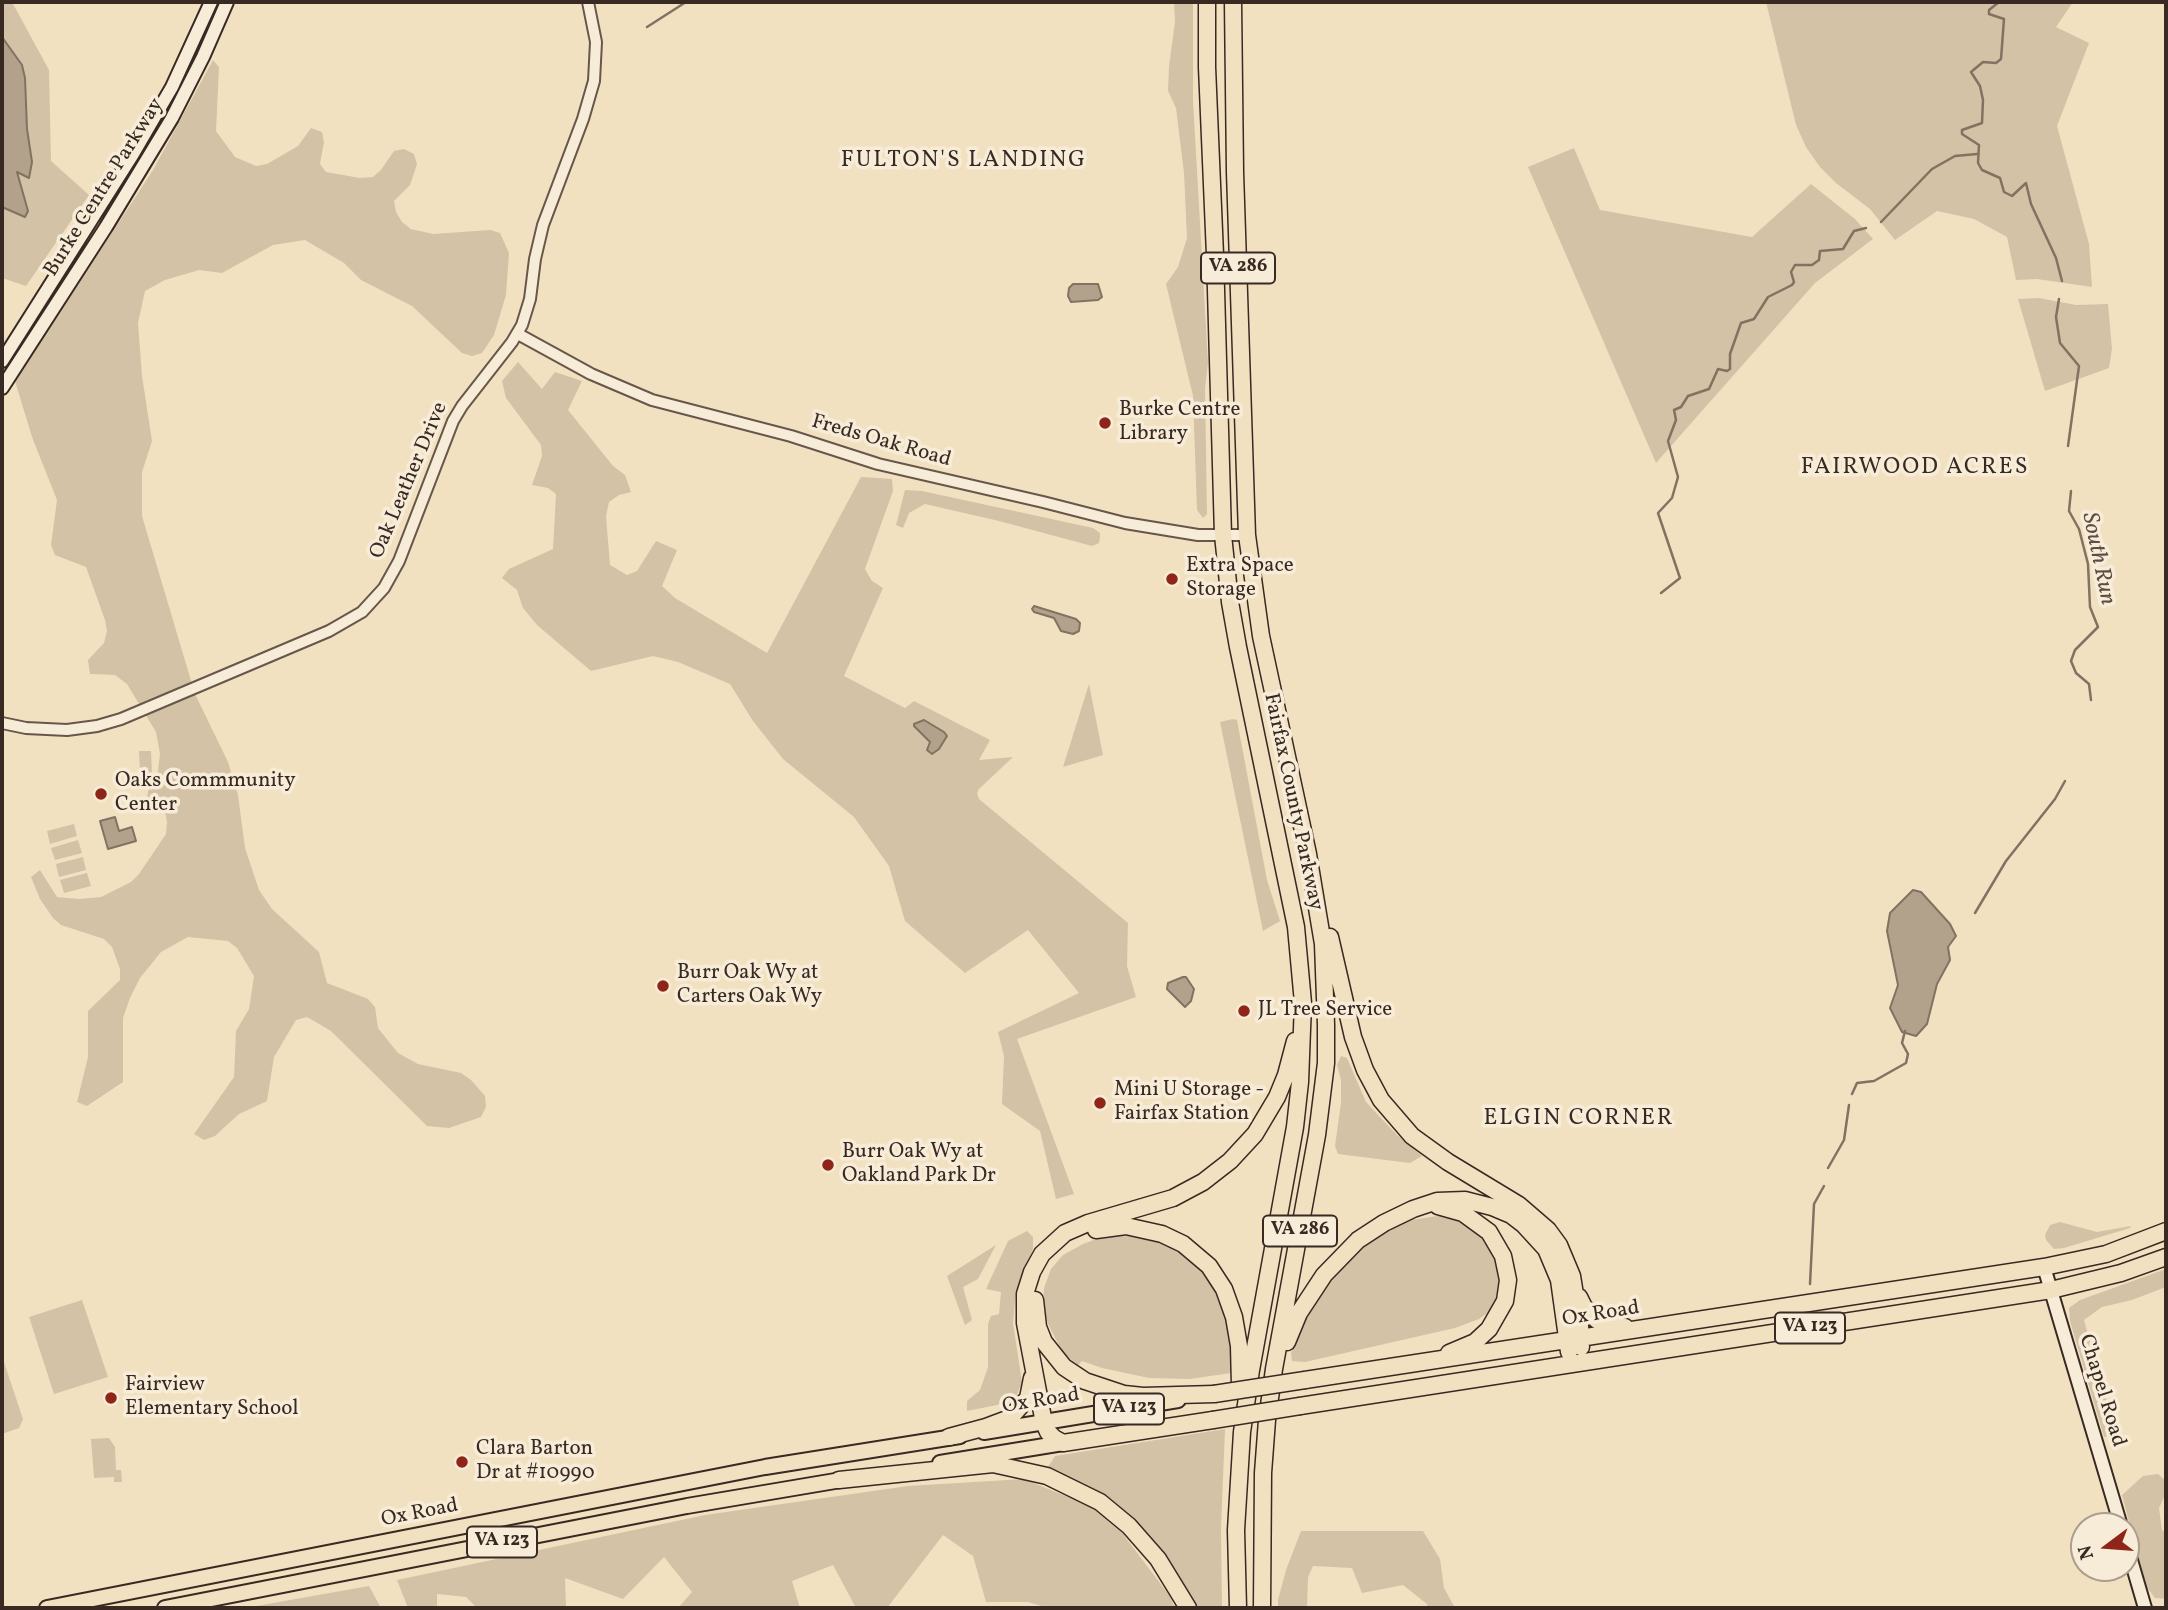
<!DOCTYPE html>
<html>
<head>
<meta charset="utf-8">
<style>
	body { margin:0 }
	#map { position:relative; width:2168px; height:1610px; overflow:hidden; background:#f2e1c1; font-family:Vollkorn,serif }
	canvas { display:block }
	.frame { position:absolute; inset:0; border:4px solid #392923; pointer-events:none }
	.north { position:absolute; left:2070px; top:1512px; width:70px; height:70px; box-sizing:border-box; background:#f7ecd7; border:2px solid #ab9e8f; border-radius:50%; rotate:254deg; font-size:19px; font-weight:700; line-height:28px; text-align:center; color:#392923 }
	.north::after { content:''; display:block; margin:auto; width:24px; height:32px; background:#8f2418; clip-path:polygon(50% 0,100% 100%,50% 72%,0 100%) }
</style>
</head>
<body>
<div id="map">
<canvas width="2168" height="1610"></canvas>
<div class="frame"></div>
<div class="north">N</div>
</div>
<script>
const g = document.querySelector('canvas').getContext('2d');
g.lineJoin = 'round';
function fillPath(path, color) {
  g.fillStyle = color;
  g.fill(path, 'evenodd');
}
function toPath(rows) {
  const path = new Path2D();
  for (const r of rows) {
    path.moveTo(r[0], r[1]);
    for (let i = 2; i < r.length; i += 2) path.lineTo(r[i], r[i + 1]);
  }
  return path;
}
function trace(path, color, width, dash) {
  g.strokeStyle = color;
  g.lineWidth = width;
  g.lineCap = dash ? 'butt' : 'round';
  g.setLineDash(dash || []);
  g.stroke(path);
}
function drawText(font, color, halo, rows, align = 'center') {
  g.font = font + ' Vollkorn,serif';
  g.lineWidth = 7;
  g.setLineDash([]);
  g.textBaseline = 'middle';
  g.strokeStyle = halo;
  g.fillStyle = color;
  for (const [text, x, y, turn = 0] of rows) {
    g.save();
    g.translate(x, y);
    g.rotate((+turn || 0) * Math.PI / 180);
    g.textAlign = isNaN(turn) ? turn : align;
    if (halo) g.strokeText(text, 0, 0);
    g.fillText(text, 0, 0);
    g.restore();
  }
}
fillPath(toPath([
	[2,2,12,2,49,70,51,161,89,195,26,286,2,278],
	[1174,2,1193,2,1193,101,1208,363,1205,388,1207,514,1203,518,1197,510,1193,396,1166,284,1178,267,1187,238,1184,173,1176,108,1168,91,1169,66,1175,22],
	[1766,2,2073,2,2056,27,2089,43,2057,126,2089,244,2092,287,2037,279,2016,280,2007,237,1974,219,1937,211,1895,240,1870,209,1836,183,1820,167,1806,147,1796,125],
	[213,60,219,67,216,131,235,157,256,166,267,164,298,146,311,128,322,132,324,142,320,164,326,172,360,178,373,177,381,170,394,151,404,149,414,154,417,164,410,185,394,201,396,212,402,222,411,229,433,234,490,230,500,233,509,253,506,295,494,335,482,353,472,356,462,353,412,306,361,280,344,263,305,240,273,245,222,273,199,270,165,280,145,291,138,323,142,376,152,441,142,472,142,516,195,694,228,762,238,795,245,848,259,890,272,909,319,952,327,983,368,999,375,1007,378,1028,398,1053,418,1064,461,1073,471,1080,485,1096,486,1107,481,1117,449,1128,427,1126,331,1031,307,1017,296,1020,274,1057,267,1101,239,1114,215,1136,204,1140,194,1134,234,1077,236,1031,249,1009,254,976,237,948,228,941,188,937,161,952,140,978,130,998,123,1018,123,1082,87,1106,77,1102,88,1057,88,1011,120,980,120,969,112,947,104,939,61,925,53,918,40,899,31,877,40,870,57,897,79,899,101,897,131,882,139,874,166,834,167,822,165,811,147,798,149,786,157,778,160,754,156,732,127,684,115,675,90,674,88,660,104,643,107,631,105,620,86,567,55,555,51,545,57,500,32,437,15,381,153,170],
	[1574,148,1600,210,1752,237,1811,184,1855,219,1873,239,1815,283,1656,463,1528,167],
	[2039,298,2076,305,2108,304,2112,349,2109,368,2045,391,2018,299],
	[518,362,542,389,555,372,582,381,568,410,613,466,625,475,631,492,619,495,609,502,606,516,610,565,627,575,637,571,656,541,677,550,662,586,675,598,767,653,861,477,892,479,893,491,865,569,872,581,883,588,844,676,905,708,914,701,990,740,979,760,1013,757,979,789,977,793,979,799,1128,923,1127,966,1136,997,1017,1039,1074,1194,1056,1199,1040,1131,1002,1104,1004,1056,998,1032,1079,993,1028,930,965,973,905,921,889,866,854,817,783,759,753,721,730,684,678,662,653,656,591,671,537,625,523,608,517,590,502,578,509,569,553,549,556,494,548,488,532,485,542,456,541,445,506,398,502,381],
	[905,490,922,491,1093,528,1100,533,1100,537,1099,543,1092,546,999,521,925,504,909,513,903,528,896,525],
	[1089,684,1103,755,1063,767],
	[1233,719,1237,720,1267,880,1280,921,1263,931,1220,722],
	[139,751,151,751,152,773,140,774],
	[74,824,77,836,50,844,47,831],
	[78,840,82,853,55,860,51,848],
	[83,857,86,870,59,877,56,864],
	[87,873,91,886,64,893,60,880],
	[1341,1056,1347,1058,1366,1102,1397,1135,1422,1156,1410,1163,1338,1154,1335,1146,1341,1103,1341,1080,1337,1065],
	[1438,1216,1458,1221,1477,1233,1492,1250,1499,1266,1501,1280,1498,1295,1493,1309,1479,1319,1455,1328,1305,1362,1292,1361,1291,1353,1308,1312,1331,1277,1363,1244,1410,1220],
	[2060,1222,2097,1232,2131,1226,2130,1228,2064,1248,2054,1249,2046,1240,2045,1235,2050,1225],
	[1027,1231,1033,1237,1033,1249,1016,1291,1013,1323,1022,1382,1016,1397,997,1405,967,1411,967,1401,980,1390,988,1367,988,1324,991,1316,999,1314,1001,1292,986,1289,1008,1241],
	[1130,1236,1163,1240,1184,1251,1207,1276,1223,1307,1231,1341,1231,1373,1190,1379,1149,1378,1102,1368,1082,1361,1078,1365,1063,1353,1048,1324,1043,1306,1044,1288,1051,1269,1063,1255,1083,1244,1102,1237],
	[996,1245,978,1279,963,1287,972,1320,965,1325,947,1276],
	[2166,1269,2166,1287,2132,1300,2102,1307,2084,1320,2112,1420,2113,1435,2104,1437,2070,1321,2069,1308,2080,1300],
	[82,1300,108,1377,54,1394,29,1317],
	[2,1356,23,1419,19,1428,2,1434],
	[1225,1429,1221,1528,1222,1608,1195,1608,1146,1534,1119,1507,1083,1483,1046,1470,1055,1456],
	[109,1438,115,1447,116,1470,121,1470,122,1482,114,1482,114,1477,94,1478,91,1439],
	[2158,1474,2166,1481,2166,1493,2159,1508,2162,1530,2166,1532,2166,1599,2155,1598,2146,1586,2122,1495,2143,1476],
	[1024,1479,1107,1513,1169,1595,1175,1608,1048,1608,1028,1602,986,1602,973,1556,943,1535,887,1608,856,1608,833,1565,792,1581,800,1608,678,1608,692,1592,664,1557,623,1599,565,1578,566,1608,477,1608,466,1597,437,1594,437,1608,408,1608,397,1580,705,1515,908,1486],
	[1301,1531,1423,1531,1440,1559,1444,1588,1455,1608,1427,1608,1427,1604,1403,1585,1362,1593,1352,1568,1313,1566,1308,1577,1307,1608,1278,1608,1278,1600,1286,1570],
	[369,1586,381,1608,245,1608]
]), '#d3c2a6');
const water = toPath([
	[2,37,22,65,25,78,27,129,32,162,29,178,17,172,28,211,25,217,2,207,2,37],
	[1073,284,1098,284,1102,297,1098,300,1071,302,1068,296,1069,288,1073,284],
	[1034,606,1076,619,1080,623,1079,631,1073,634,1061,631,1054,618,1034,612,1032,609,1034,606],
	[924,720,944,732,947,736,939,749,932,754,927,750,930,742,914,726,914,724,924,720],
	[115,817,119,831,132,827,136,841,108,849,100,821,115,817],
	[1913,890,1921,892,1950,924,1956,936,1948,947,1950,960,1937,984,1927,1024,1916,1036,1902,1032,1890,1008,1898,985,1887,931,1890,913,1913,890],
	[1183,977,1186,977,1194,989,1191,1001,1185,1007,1167,989,1168,983,1183,977]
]);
fillPath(water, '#b3a28b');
trace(water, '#827261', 2);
trace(toPath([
	[1999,2,1989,10,1989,14,2004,19,2001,59,1996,63,1983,62,1971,72,1980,86,1983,100,1982,123,1962,130,1962,134,1979,145,1978,163,1982,170,2000,178,2004,192,2012,196,2026,183,2031,204,2056,258,2062,281],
	[647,27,686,2],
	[1881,222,1932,169,1955,156,1977,154],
	[2059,299,2056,317,2060,343,2079,366,2068,446],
	[2071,491,2069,511,2079,529,2088,564,2090,607,2098,627,2075,650,2071,661,2076,673,2089,684,2091,700],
	[1661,593,1680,578,1658,513,1672,498,1678,477,1668,441,1676,420,1674,410,1681,407,1688,396,1709,389,1718,369,1727,371,1730,369,1730,354,1741,323,1754,319,1768,297,1792,285,1794,282,1791,272,1795,265,1812,265,1819,260,1820,251,1843,249,1854,231,1866,228],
	[1975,913,2006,861,2055,799,2065,781],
	[1852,1094,1857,1083,1874,1081,1906,1063,1908,1054,1902,1043,1905,1031],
	[1828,1168,1844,1140,1849,1105],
	[1810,1284,1814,1204,1824,1186]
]), '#827261', 2.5);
const tertiary = toPath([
	[518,334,591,374,652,400,791,436,878,464,1043,502,1125,523,1198,535,1247,535],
	[2,723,26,728,67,730,97,726,121,719,329,631,362,612,384,588,399,561,453,421,462,406,512,342,522,325,530,299,535,259,543,225,583,119,594,81,596,42,588,2]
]);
const secondary = toPath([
	[2,361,133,154,172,87,211,2],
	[2,388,106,227,172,118,203,57,227,2],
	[2044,1267,2121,1526],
	[2126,1543,2145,1608]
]);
const primary = toPath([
	[984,1432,1178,1400],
	[940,1463,1063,1443],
	[47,1608,765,1467,960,1436],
	[165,1608,687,1506,847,1479]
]);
const trunk = toPath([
	[1207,2,1207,67,1215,255,1223,535,1230,602,1238,647,1296,927,1303,1003,1300,1082,1295,1127,1251,1370,1242,1432,1236,1530,1238,1608],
	[1233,2,1235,172,1247,535,1261,636,1308,854,1323,944,1326,1025,1326,1063,1317,1135,1274,1369,1267,1420,1263,1473,1262,1608],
	[1330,937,1353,1037,1365,1070,1381,1100,1412,1136,1448,1162,1519,1205,1548,1230,1559,1245,1572,1276,1580,1325,1581,1347],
	[1438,1206,1463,1213,1489,1232,1503,1256,1508,1280,1505,1301,1489,1329,1475,1342,1449,1353],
	[1096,1230,1126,1226,1162,1234,1183,1244,1209,1266,1224,1289,1234,1317,1239,1346,1240,1385],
	[1579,1297,1584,1307,1597,1320,1609,1325,1625,1327],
	[1035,1300,1038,1327,1044,1342,1064,1367,1085,1381,1124,1394,1143,1396,1214,1394],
	[1287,1342,1299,1313,1324,1275,1358,1240,1384,1223,1413,1209,1437,1201,1465,1200,1492,1207,1511,1215,1524,1225,1546,1249,1559,1280,1569,1352],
	[1305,1380,2044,1267,2106,1254,2166,1231],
	[1300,1406,2051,1290,2121,1273,2166,1257],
	[1213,1420,1063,1443,1054,1438,1048,1432,1044,1423,1025,1323,1025,1294,1032,1272,1042,1254,1065,1233,1088,1223,1173,1198,1203,1182,1230,1161,1255,1134,1277,1097,1286,1075,1295,1041],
	[949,1437,986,1427,1010,1418,1028,1398,1032,1378],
	[839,1480,993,1464,1047,1476,1100,1502,1129,1526,1158,1559,1188,1608]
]);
trace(tertiary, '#67574a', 14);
trace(secondary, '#392923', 16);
trace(primary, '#392923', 18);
trace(trunk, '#392923', 19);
trace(tertiary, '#f7ecd7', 10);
trace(secondary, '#f7ecd7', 12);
trace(primary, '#f2e1c1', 14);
trace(trunk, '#f2e1c1', 16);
const trunkBridge = toPath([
	[1214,1394,1305,1380],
	[1213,1420,1300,1406]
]);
trace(trunkBridge, '#392923', 19, []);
trace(trunkBridge, '#f2e1c1', 16);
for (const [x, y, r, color] of [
	[1105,423,7,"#8f2418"],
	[1172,579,7,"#8f2418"],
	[101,794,7,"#8f2418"],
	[663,986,7,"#8f2418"],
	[1244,1011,7,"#8f2418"],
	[1100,1103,7,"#8f2418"],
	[828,1165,7,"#8f2418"],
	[111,1398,7,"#8f2418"],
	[462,1462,7,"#8f2418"]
]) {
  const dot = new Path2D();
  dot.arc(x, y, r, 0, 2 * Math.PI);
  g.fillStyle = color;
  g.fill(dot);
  trace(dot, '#f7ecd7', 2.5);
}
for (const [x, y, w] of [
	[1238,268,74],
	[1300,1231,74],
	[1810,1328,70],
	[1129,1409,70],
	[502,1542,70]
]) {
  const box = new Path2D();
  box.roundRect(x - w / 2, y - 15.5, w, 31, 5);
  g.fillStyle = '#f7ecd7';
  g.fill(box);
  trace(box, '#392923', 2);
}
drawText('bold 19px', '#392923', null, [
	["VA 286",1238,268],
	["VA 286",1300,1231],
	["VA 123",1810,1328],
	["VA 123",1129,1409],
	["VA 123",502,1542]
]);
drawText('21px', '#392923', '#f7ecd7', [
	["Burke Centre Parkway",105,188,-58],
	["Freds Oak Road",881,442,16],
	["Oak Leather Drive",410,481,-67],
	["Fairfax County Parkway",1292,802,78],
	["Ox Road",1601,1315,-9],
	["Chapel Road",2101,1391,73],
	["Ox Road",1041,1402,-9],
	["Ox Road",420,1514,-11]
]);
drawText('21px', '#392923', '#f7ecd7', [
	["Burke Centre",1119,411],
	["Library",1119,435],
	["Extra Space",1186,567],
	["Storage",1186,591],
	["Oaks Commmunity",115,782],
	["Center",115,806],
	["Burr Oak Wy at",677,974],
	["Carters Oak Wy",677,998],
	["JL Tree Service",1258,1011],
	["Mini U Storage -",1114,1091],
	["Fairfax Station",1114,1115],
	["Burr Oak Wy at",842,1153],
	["Oakland Park Dr",842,1177],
	["Fairview",125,1386],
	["Elementary School",125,1410],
	["Clara Barton",476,1450],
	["Dr at #10990",476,1474]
], 'left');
g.letterSpacing = '2px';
drawText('23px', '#392923', '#f7ecd7', [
	["FULTON'S LANDING",964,162],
	["FAIRWOOD ACRES",1915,469],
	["ELGIN CORNER",1579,1120]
]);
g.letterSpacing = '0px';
drawText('italic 23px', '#5e4d42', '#f7ecd7', [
	["South Run",2097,559,78]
]);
</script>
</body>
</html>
